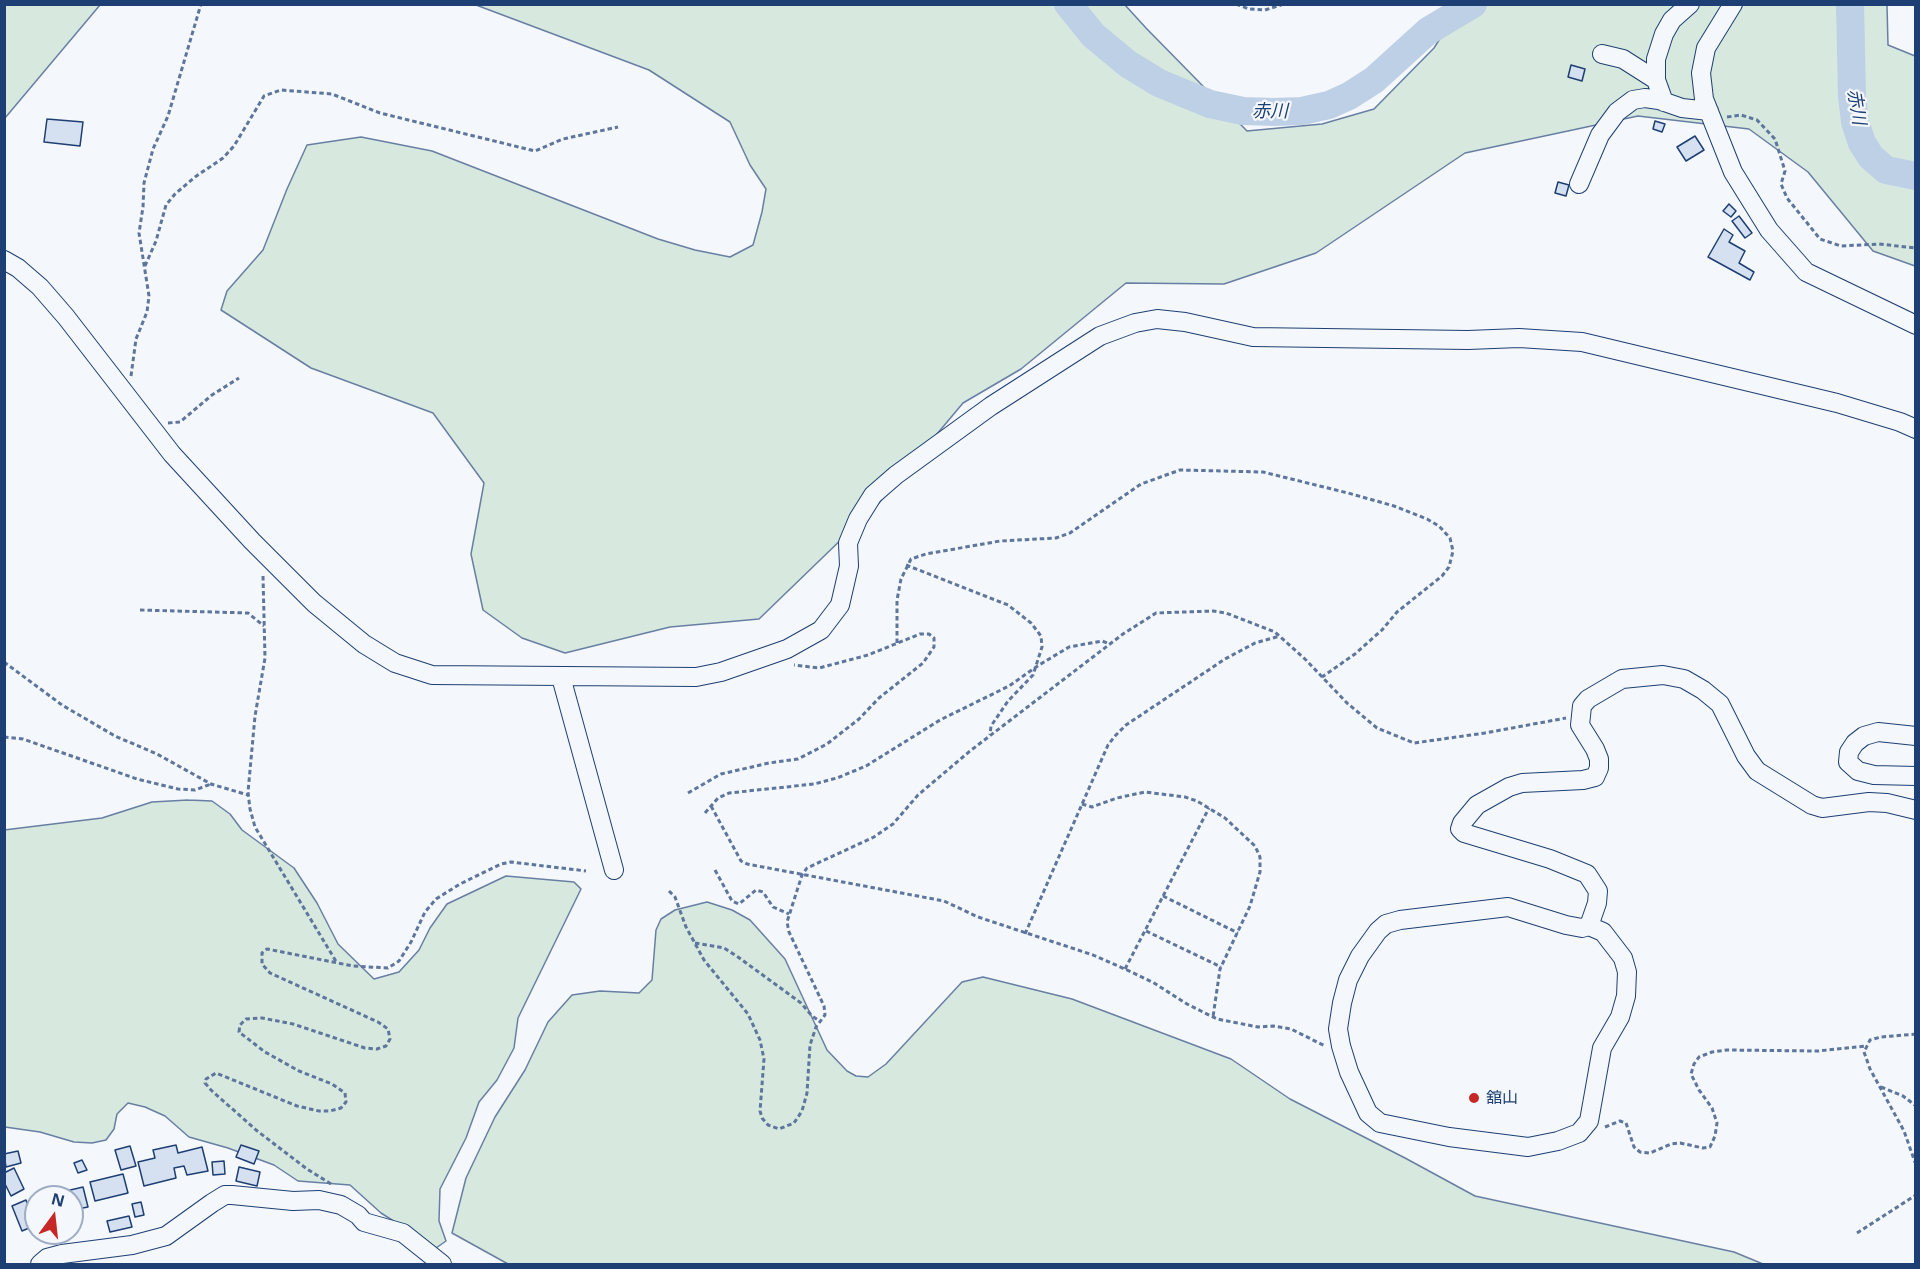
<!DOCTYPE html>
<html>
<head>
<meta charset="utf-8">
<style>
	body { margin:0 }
	#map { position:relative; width:1920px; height:1269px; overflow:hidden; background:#f4f7fb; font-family:"Noto Sans",sans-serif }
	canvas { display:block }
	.frame { position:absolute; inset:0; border:6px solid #1d3f73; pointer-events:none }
	.north { position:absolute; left:24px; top:1185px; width:60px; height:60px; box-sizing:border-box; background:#f4f7fb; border:2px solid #9eadc5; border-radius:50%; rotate:15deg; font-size:16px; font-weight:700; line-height:24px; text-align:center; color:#1d3f73 }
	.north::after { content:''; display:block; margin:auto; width:21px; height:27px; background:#c62828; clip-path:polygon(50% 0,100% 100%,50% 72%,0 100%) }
</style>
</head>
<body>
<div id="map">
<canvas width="1920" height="1269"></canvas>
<div class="frame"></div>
<div class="north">N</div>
</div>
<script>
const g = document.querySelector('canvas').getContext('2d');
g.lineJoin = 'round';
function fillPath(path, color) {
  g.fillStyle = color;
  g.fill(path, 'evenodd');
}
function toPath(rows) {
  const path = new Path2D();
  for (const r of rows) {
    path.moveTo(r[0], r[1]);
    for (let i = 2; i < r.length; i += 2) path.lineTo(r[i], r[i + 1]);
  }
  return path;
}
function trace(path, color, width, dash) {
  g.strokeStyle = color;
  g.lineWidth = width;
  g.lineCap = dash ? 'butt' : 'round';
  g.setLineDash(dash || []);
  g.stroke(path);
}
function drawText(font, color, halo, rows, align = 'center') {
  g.font = font + ' "Noto Sans","Noto Sans JP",sans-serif';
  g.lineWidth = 4.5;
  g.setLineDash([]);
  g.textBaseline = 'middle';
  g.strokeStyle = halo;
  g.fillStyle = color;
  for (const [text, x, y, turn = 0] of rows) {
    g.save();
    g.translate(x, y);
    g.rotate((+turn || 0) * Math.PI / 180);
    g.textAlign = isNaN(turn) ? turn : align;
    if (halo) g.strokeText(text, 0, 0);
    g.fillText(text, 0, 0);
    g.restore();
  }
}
const green = toPath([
	[5,4,100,5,5,118,4,5,5,4],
	[476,5,1125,5,1146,28,1247,131,1322,124,1374,109,1434,48,1461,5,1887,5,1888,45,1915,56,1915,266,1873,251,1808,172,1749,129,1638,116,1465,153,1316,253,1224,284,1126,283,1021,369,963,403,879,503,759,619,670,627,565,653,522,638,483,610,471,554,484,483,433,413,311,368,221,310,227,291,263,250,287,189,307,145,361,137,432,151,658,239,695,250,730,257,753,245,762,212,766,189,750,165,730,122,649,70,476,5],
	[188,800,212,801,230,814,242,830,294,868,317,903,338,944,374,979,399,972,419,950,430,928,447,904,506,876,574,882,581,889,518,1018,514,1048,497,1080,479,1102,466,1138,440,1189,439,1221,446,1241,436,1248,381,1213,350,1185,298,1181,274,1165,228,1148,189,1137,165,1116,145,1107,128,1103,117,1114,114,1129,106,1140,92,1143,74,1142,40,1132,5,1127,4,830,102,818,152,802,188,800],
	[707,902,732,910,750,920,785,959,827,1050,847,1071,856,1076,868,1077,886,1064,962,982,983,977,1072,999,1231,1059,1290,1099,1405,1158,1475,1196,1734,1252,1763,1264,508,1264,452,1233,466,1178,495,1117,525,1070,548,1022,572,995,600,991,639,993,652,980,656,930,661,919,675,910,707,902]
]);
fillPath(green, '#d7e8df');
trace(green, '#687fa3', 1.5);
trace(toPath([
	[1068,4,1093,35,1128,64,1159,83,1210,104,1243,111,1274,112,1302,111,1329,105,1349,96,1374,80,1428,31,1473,4],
	[1850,4,1852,96,1855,122,1862,143,1871,157,1886,170,1916,176]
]), '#bed0e5', 28);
const building = toPath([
	[1571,65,1585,69,1582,81,1568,77,1571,65],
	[47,119,83,122,80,146,44,142,47,119],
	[1655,121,1665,124,1662,132,1653,129,1655,121],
	[1695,136,1704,150,1686,161,1677,147,1695,136],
	[1558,182,1569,185,1566,196,1555,193,1558,182],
	[1729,204,1736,211,1731,217,1723,211,1729,204],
	[1739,216,1752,233,1745,238,1732,221,1739,216],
	[1724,229,1733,235,1729,242,1745,251,1739,263,1754,272,1750,280,1708,257,1724,229],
	[176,1145,178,1153,202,1147,208,1171,187,1175,184,1166,174,1168,176,1178,144,1186,138,1162,155,1158,153,1150,176,1145],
	[241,1145,259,1151,254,1164,236,1157,241,1145],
	[130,1146,136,1166,121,1170,115,1150,130,1146],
	[18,1151,21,1163,6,1167,4,1154,18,1151],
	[82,1160,87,1170,78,1173,74,1163,82,1160],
	[224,1161,225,1174,213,1175,212,1162,224,1161],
	[239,1167,260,1172,257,1186,236,1181,239,1167],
	[14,1168,24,1189,11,1196,4,1182,4,1173,14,1168],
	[123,1174,128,1193,95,1201,90,1182,123,1174],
	[83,1187,88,1207,72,1210,72,1197,41,1197,83,1187],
	[26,1200,36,1225,22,1231,12,1206,26,1200],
	[141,1202,144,1215,135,1217,132,1204,141,1202],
	[129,1216,132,1227,110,1232,107,1221,129,1216]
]);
fillPath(building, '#d5e0f0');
trace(building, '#1d3f73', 1.5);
const minor = toPath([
	[1733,4,1706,48,1701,73,1704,99,1733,172,1769,230,1806,272,1916,325],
	[1602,54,1623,59,1656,80],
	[1664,102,1656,80,1656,59,1664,34,1672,20,1690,4],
	[1579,184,1600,135,1617,112,1633,100,1645,98,1659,100,1682,108,1709,111],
	[4,260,18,268,40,287,66,317,172,454,252,541,314,603,364,644,395,663,432,675,696,677,721,672,787,649,821,630,840,605,849,566,848,543,858,519,873,495,896,475,991,406,1100,336,1135,323,1157,319,1185,322,1253,337,1468,340,1519,338,1582,342,1837,403,1900,422,1916,429],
	[561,677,614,870],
	[1916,736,1878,732,1864,736,1855,743,1849,752,1848,762,1858,771,1874,775,1916,776],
	[1508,907,1566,925,1582,928,1589,926,1603,932,1623,958,1627,972,1626,996,1620,1017,1602,1048,1589,1121,1579,1133,1558,1141,1528,1147,1449,1137,1380,1123,1368,1113,1349,1072,1341,1046,1338,1029,1342,1003,1348,980,1360,956,1378,931,1386,924,1400,920,1508,907],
	[1589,926,1597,903,1598,891,1587,874,1550,859,1464,833,1460,829,1462,823,1477,805,1509,787,1522,783,1583,780,1595,777,1599,768,1599,759,1595,749,1580,725,1582,706,1588,699,1622,679,1663,675,1684,679,1703,690,1720,704,1746,756,1757,771,1812,805,1822,808,1869,802,1887,803,1916,810],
	[40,1264,47,1258,62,1254,132,1245,166,1236,212,1203,225,1195,232,1195,293,1201,319,1200,341,1205,358,1215,364,1222,403,1233,442,1264]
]);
trace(minor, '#1d3f73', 20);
trace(toPath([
	[1236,4,1249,9,1265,10,1284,4],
	[1727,117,1741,115,1757,120,1775,139,1785,171,1781,184,1787,198,1820,239,1841,246,1879,244,1916,248],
	[145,266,156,241,166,205,175,194,195,177,223,158,234,146,264,96,281,90,332,94,380,113,535,151,563,139,618,127],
	[131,376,136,339,147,312,149,296,139,233,143,207,144,183,153,149,168,116,201,4],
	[168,423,180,422,212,395,239,378],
	[906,565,1008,605,1031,623,1041,636,1042,647,1033,675,1008,701,991,726,990,735],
	[263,576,265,658,255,716,248,792,250,809,255,827,337,963],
	[140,610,248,613,264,626],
	[897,643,897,600,901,579,911,559,926,554,1000,541,1056,538,1070,533,1141,484,1180,470,1263,472,1348,493,1394,506,1427,519,1439,526,1450,538,1453,551,1449,567,1442,576,1397,612,1382,630,1355,654,1322,677],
	[4,662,62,705,115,736,157,754,211,784,248,795],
	[4,737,23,739,137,779,178,789,195,790,211,784],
	[688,793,721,774,769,763,798,759,827,744,859,719,879,698,923,663,934,647,934,638,929,634,920,634,868,655,819,668,794,665],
	[1082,804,1092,807,1117,798,1145,792,1185,797,1197,801,1225,818,1255,846,1260,857,1260,872,1250,906,1220,969,1213,1017],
	[711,806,741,861,747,864,944,901,978,917,1093,955,1127,970,1154,983,1187,1004,1217,1019,1258,1027,1273,1026,1291,1029,1325,1046],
	[705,813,718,798,729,793,814,784,837,778,866,766,940,720,1009,686,1039,665,1069,647,1102,641,1110,644],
	[715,870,732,901,739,904,756,890,763,892,773,907,789,914],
	[669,891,675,897,686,927,704,960,748,1014,760,1040,764,1059,760,1111,762,1118,768,1125,779,1129,794,1123,802,1111,807,1093,810,1045,816,1027,825,1015,824,1006,789,932,787,922,802,875,807,868,874,837,893,824,918,795,970,751,1123,634,1156,613,1213,611,1226,613,1275,632,1306,660,1347,703,1377,728,1414,743,1485,733,1566,718],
	[1163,896,1238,933],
	[1146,931,1221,967],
	[1025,934,1108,745,1115,736,1126,725,1225,659,1255,643,1280,636],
	[695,943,724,948,738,957,801,1003,812,1016,821,1022],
	[1125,969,1209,808],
	[1916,1034,1881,1037,1870,1040,1864,1052,1870,1069,1904,1131,1916,1165],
	[1881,1087,1903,1096,1916,1106],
	[1605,1127,1620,1121,1626,1123,1634,1147,1640,1152,1650,1153,1671,1144,1680,1143,1703,1148,1710,1147,1715,1136,1717,1123,1712,1108,1699,1090,1691,1074,1694,1064,1699,1057,1712,1052,1727,1050,1818,1051,1867,1046],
	[331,1184,307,1169,256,1130,211,1090,205,1083,206,1079,216,1073,297,1106,319,1111,330,1111,341,1108,346,1102,345,1093,332,1084,299,1071,265,1052,239,1032,240,1025,246,1019,262,1018,293,1024,365,1048,377,1049,386,1046,390,1039,388,1029,378,1022,270,973,262,964,262,953,267,949,353,966,388,968,399,961,411,942,425,912,436,899,460,884,501,864,511,862,586,871],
	[1857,1233,1916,1195]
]), '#5e769c', 3, [4.5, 3]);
trace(minor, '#f4f7fb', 18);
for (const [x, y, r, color] of [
	[1474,1098,6,"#c62828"]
]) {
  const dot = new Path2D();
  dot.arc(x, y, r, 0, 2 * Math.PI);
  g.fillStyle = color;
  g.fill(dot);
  trace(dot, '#f4f7fb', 2);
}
drawText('16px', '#1d3f73', '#f4f7fb', [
	["舘山",1486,1098]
], 'left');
drawText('italic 18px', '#1d3f73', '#f4f7fb', [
	["赤川",1856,107,81],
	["赤川",1270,112]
]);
</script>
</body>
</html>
